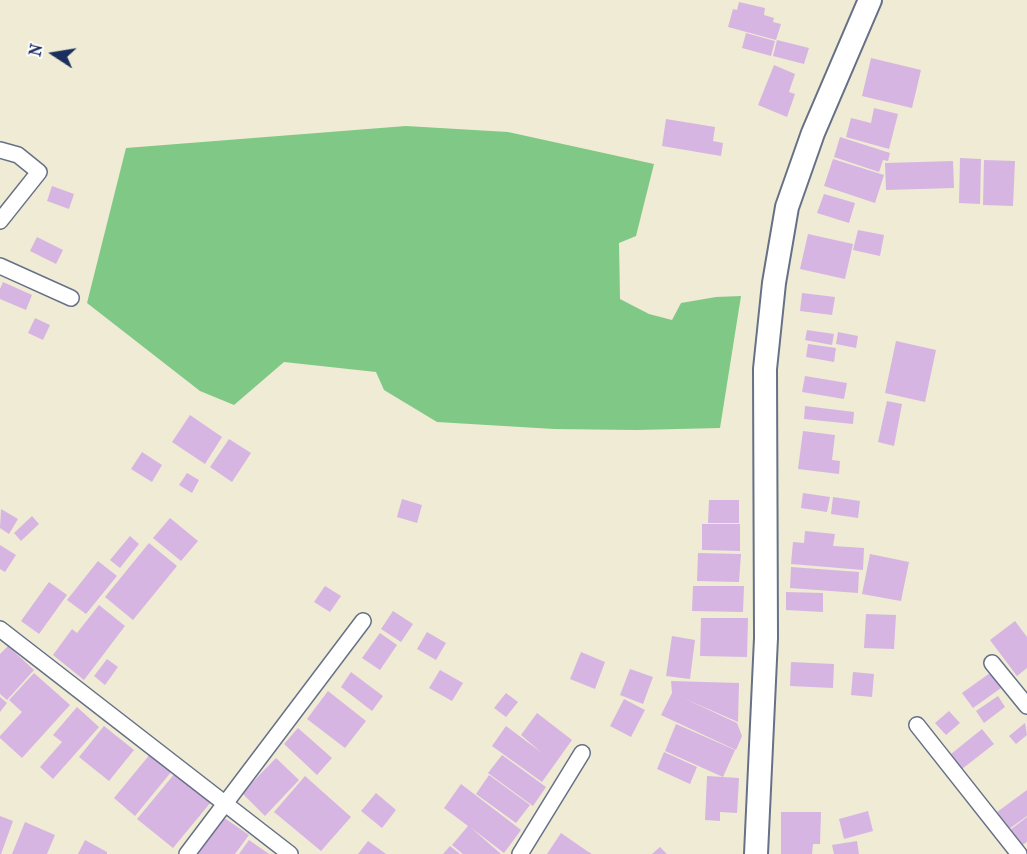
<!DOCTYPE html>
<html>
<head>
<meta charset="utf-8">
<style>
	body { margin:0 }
	#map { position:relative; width:1027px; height:854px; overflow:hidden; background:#f0ebd4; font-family:"IM FELL French Canon",serif }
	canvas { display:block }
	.north { position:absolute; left:24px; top:24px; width:60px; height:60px; -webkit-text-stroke:4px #fff; paint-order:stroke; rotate:282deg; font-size:16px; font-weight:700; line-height:24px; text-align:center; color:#1b2f5e }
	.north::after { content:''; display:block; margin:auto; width:21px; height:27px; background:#1b2f5e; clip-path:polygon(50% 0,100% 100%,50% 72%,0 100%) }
</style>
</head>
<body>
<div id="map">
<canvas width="1027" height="854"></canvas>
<div class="north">N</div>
</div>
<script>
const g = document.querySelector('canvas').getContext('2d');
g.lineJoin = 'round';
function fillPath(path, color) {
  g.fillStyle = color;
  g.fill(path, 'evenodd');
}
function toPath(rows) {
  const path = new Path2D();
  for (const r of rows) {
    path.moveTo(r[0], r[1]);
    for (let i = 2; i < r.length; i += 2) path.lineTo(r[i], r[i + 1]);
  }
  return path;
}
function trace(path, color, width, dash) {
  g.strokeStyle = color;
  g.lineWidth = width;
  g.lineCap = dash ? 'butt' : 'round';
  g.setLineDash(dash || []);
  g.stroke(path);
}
fillPath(toPath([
	[406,126,508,132,654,164,636,236,619,243,620,299,649,314,672,320,681,303,716,297,741,296,720,428,636,430,554,429,437,422,384,390,376,372,284,362,234,405,200,391,87,303,126,148]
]), '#80c885');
fillPath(toPath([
	[739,2,765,8,764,15,774,18,773,22,781,24,776,40,728,27,733,9,737,10],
	[746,33,775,41,771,56,742,48],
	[777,40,809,48,804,64,773,56],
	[871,58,921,70,912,108,862,96],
	[774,65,795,74,789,92,795,94,787,117,758,105],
	[874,108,898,114,889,149,846,137,851,118,871,123],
	[666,119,715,127,713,141,723,143,721,156,662,146],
	[840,137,890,153,888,161,883,160,879,172,834,157],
	[960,158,981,159,980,204,959,203],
	[833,159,884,175,875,203,824,186],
	[984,160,1015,161,1013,206,983,205],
	[953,161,954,188,886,190,885,163],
	[52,186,74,194,69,209,47,201],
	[824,194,855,203,849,223,817,213],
	[858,230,884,235,880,256,853,250],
	[808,234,853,244,845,279,800,269],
	[37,237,63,250,56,264,30,251],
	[3,282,32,295,26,310,0,299,0,289],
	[802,293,835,297,832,315,800,311],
	[35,318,50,325,43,340,28,333],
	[807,330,834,334,832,345,805,340],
	[838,332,858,336,856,348,836,344],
	[896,341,936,350,925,402,885,393],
	[808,344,836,348,834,362,806,357],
	[805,376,847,383,844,399,802,392],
	[887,401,902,404,894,446,878,442],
	[805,406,854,412,853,424,804,419],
	[190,415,222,437,205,464,172,442],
	[803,431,835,435,832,460,840,461,839,474,798,469],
	[229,439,251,453,232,482,210,467],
	[142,452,162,465,152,482,131,469],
	[187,473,199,480,192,493,179,485],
	[803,493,830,497,827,512,801,508],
	[833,497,860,501,858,518,831,514],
	[402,499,422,505,417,523,397,517],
	[709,500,739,500,739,523,708,523],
	[1,509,18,519,9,534,0,528],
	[32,516,39,524,21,541,14,533],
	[170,518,198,541,181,561,153,538],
	[702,524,740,524,740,551,702,550],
	[805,531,835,534,833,546,864,548,863,570,791,564,793,542,804,543],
	[130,536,139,544,120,568,110,560],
	[149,543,177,566,133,620,105,597],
	[0,545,16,555,5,572,0,569],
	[698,553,741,554,739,582,697,581],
	[870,554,909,562,901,601,862,594],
	[98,561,117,576,86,614,67,600],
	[791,567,859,572,858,593,790,588],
	[49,582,67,595,39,634,21,621],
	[325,586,341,596,330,612,314,602],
	[693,586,744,586,743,612,692,611],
	[786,592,823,593,823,612,786,610],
	[99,605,125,626,84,680,53,655,72,629,77,633],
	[393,611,413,624,401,642,381,629],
	[866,614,896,615,894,649,864,648],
	[701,618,748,618,747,657,700,656],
	[1015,621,1027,637,1027,668,1017,676,990,640],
	[427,632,446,643,436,660,417,649],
	[380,633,397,645,380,670,362,658],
	[672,636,695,640,690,679,666,676],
	[8,646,34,670,7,700,0,694,0,654],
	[581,652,605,662,595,689,570,679],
	[107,659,118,667,105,685,94,676],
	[791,662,834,664,833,688,790,686],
	[630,669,653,677,643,704,620,695],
	[440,670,463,683,452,701,429,688],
	[351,672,383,696,372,711,341,687],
	[853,672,874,674,872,697,851,695],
	[34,673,70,705,22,758,0,738,0,736,22,712,9,700],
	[990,673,1001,688,973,708,962,693],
	[671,681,739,683,738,722,683,698,737,723,742,736,736,750,661,715,672,693],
	[328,691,366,721,345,748,307,719],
	[506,693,518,702,506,717,494,708],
	[998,696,1005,707,984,723,976,711],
	[0,697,7,703,0,712],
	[624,699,645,710,631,737,610,726],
	[77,707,99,727,53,779,40,767,62,742,53,735],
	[949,711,960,723,946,735,935,723],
	[537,713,572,740,542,782,492,746,506,726,542,753,521,735],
	[1025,723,1027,735,1016,744,1009,736],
	[676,724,735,750,723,777,665,751],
	[104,726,134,750,109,781,79,757],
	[298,728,332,758,317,775,284,744],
	[982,729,994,744,962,769,951,754],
	[664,752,697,767,690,784,657,769],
	[151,753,172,771,135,816,114,798],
	[502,755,546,787,533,806,488,773],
	[276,758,299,780,265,816,242,793],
	[176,772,211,802,173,848,137,819],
	[489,775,530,805,516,823,476,794],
	[305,776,351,817,321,851,274,812],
	[707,776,739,778,737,813,720,812,720,821,705,820],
	[461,784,521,830,504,853,470,827,501,854,463,854,452,845,468,826,444,808],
	[1027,790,1027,816,1009,829,997,812],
	[376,793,396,810,382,828,361,811],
	[868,811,873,831,844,839,839,819],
	[781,812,821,812,820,844,813,844,812,854,781,854],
	[0,816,13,821,1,854,0,854],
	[223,817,249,835,235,854,197,854],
	[1027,817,1027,842,1021,846,1010,830],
	[25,822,55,835,47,854,12,854],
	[561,833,587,851,592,854,547,854],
	[85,840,107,852,107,854,78,854],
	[249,840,269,854,239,854],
	[368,841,386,854,358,854],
	[857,841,859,854,834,854,832,845],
	[450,846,460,854,443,854],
	[660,847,667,854,652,854]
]), '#d6b5e2');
const street = toPath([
	[0,150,18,155,39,172,0,221],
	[0,266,71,298],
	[0,629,290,854],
	[992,663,1027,706],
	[917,725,1019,854],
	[187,854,363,621],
	[520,854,582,753]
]);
const secondary = toPath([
	[756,854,766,638,765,369,774,283,787,207,813,133,870,0]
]);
trace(street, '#667187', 18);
trace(secondary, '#667187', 26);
trace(street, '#fff', 15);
trace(secondary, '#fff', 22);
</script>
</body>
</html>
